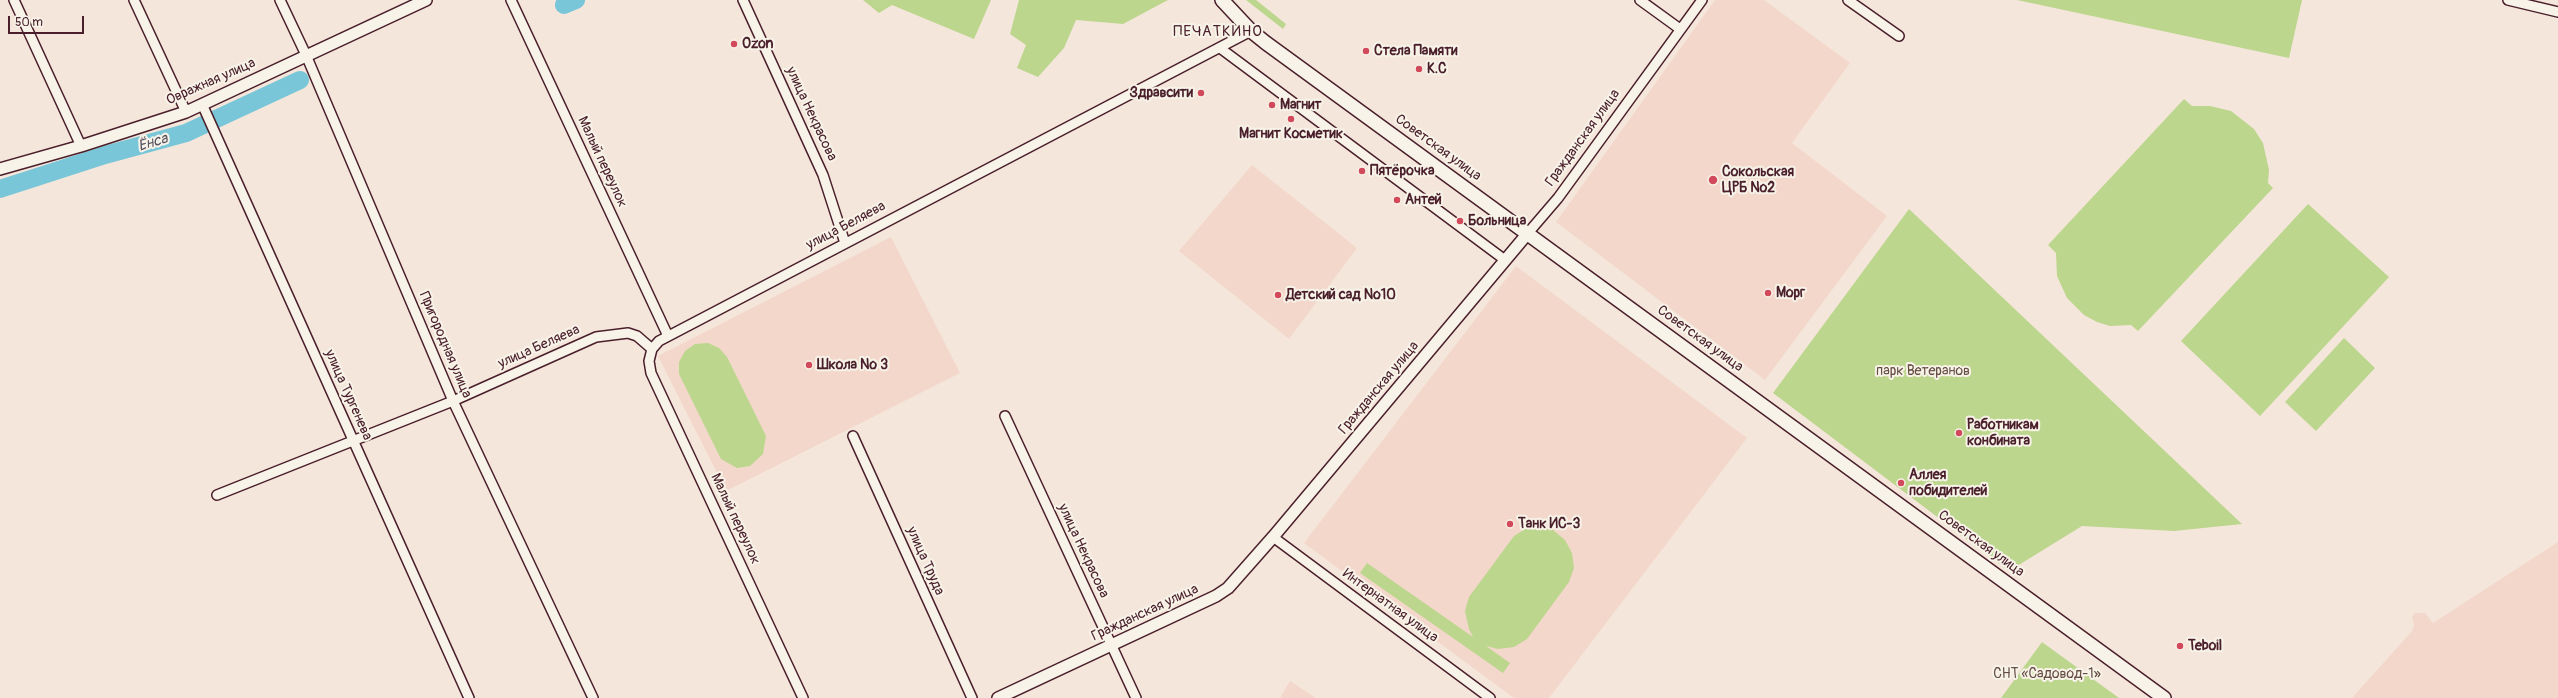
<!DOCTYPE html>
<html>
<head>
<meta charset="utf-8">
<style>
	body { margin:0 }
	#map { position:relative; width:2558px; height:698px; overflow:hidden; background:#f5e6db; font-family:Pangolin,sans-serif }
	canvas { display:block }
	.scale { position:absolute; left:8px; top:16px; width:76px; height:18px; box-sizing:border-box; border:2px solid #4a1f2b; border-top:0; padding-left:5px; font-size:12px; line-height:14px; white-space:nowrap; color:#4a1f2b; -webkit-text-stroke:3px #f7f3e8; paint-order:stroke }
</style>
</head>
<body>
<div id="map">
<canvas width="2558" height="698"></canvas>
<div class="scale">50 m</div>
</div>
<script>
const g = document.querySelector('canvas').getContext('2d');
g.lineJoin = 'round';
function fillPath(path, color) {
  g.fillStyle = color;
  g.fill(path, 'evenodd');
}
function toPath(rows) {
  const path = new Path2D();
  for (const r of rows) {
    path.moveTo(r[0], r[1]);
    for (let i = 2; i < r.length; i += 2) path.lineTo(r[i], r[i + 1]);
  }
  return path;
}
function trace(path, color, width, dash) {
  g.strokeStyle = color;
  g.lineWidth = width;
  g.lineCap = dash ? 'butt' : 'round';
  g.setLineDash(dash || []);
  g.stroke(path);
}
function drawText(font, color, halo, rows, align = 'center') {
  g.font = font + ' Pangolin,sans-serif';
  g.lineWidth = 4;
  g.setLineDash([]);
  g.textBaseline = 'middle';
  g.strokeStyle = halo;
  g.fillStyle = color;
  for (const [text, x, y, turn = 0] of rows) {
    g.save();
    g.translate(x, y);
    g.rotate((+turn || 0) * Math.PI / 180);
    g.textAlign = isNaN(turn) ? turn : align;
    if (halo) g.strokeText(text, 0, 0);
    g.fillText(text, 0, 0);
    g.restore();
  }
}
fillPath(toPath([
	[1715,0,1764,0,1850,63,1792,143,1887,216,1765,380,1556,222],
	[1252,165,1357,248,1289,339,1179,251],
	[891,237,960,373,726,491,658,356],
	[1516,266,1747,438,1549,698,1514,698,1304,543],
	[2558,542,2558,698,2352,698,2412,631,2414,625,2412,617,2415,613,2425,613,2433,623],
	[1290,681,1316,698,1280,698]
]), '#f3d7cb');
fillPath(toPath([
	[863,0,991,0,974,39,892,5,879,13],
	[1019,0,1168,0,1123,24,1076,20,1064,48,1038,77,1017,68,1026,45,1010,34],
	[1246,0,1256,0,1286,24,1283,29],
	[2017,0,2302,0,2289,58],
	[2184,99,2192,106,2210,106,2231,111,2254,129,2263,143,2269,170,2268,183,2273,188,2138,331,2131,325,2110,326,2097,322,2084,315,2067,298,2057,276,2056,253,2048,245],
	[2308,204,2389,277,2260,416,2181,341],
	[1909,209,2242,524,2174,531,2082,526,2009,571,1773,393],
	[2344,338,2375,368,2316,431,2285,402],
	[708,343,719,348,727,357,766,436,763,454,750,466,737,468,721,459,679,374,679,362,685,351,695,344],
	[1542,527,1553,530,1565,540,1572,553,1574,568,1569,582,1527,639,1514,647,1498,649,1486,646,1510,663,1503,673,1360,573,1367,563,1473,637,1469,629,1465,611,1469,597,1514,536,1525,529],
	[2042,642,2119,698,2001,698]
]), '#bcd68d');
trace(toPath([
	[564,5,576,0],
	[0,189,105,155,186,133,300,80]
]), '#79c6d8', 18);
const minor = toPath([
	[14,0,81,146],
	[134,0,186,112],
	[280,0,306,55,453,401,593,698],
	[511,0,668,336],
	[743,0,823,175,845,243],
	[1640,0,1680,29],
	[1848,0,1899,36],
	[2508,0,2558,12],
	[1220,48,1505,260],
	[202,104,469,698],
	[1528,233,1558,198,1702,0],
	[652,349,649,361,651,373,803,698],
	[1005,416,1136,698],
	[853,436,972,698],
	[217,495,453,401,596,337,628,333,637,336,652,349,659,341,1251,31],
	[1273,537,1490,698]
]);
const tertiary = toPath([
	[0,169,81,146,186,112,426,0],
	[998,698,1216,596,1228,588,1273,537,1528,233]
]);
const secondary = toPath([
	[1222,0,1251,31,1266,43,2164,698]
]);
trace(minor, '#4a1f2b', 12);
trace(tertiary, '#4a1f2b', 14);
trace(secondary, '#4a1f2b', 16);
trace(minor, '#f7f3e8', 9);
trace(tertiary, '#f7f3e8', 11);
trace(secondary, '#f7f3e8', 13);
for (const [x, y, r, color] of [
	[734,44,4,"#d1495b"],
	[1366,51,4,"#d1495b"],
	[1419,69,4,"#d1495b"],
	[1201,93,4,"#d1495b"],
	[1272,105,4,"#d1495b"],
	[1291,119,4,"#d1495b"],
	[1362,171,4,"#d1495b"],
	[1713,180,5,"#d1495b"],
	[1397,200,4,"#d1495b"],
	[1460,221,4,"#d1495b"],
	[1768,293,4,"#d1495b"],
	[1278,295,4,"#d1495b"],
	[809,365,4,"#d1495b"],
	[1959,433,4,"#d1495b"],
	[1901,483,4,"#d1495b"],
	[1510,524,4,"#d1495b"],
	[2180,646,4,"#d1495b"]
]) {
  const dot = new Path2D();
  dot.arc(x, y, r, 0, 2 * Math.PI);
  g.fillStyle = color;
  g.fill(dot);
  trace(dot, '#f7f3e8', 1.5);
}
drawText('bold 14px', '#4a1f2b', '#f7f3e8', [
	["Ozon",742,44],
	["Стела Памяти",1374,51],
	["К.С",1427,69],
	["Здравсити",1193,93,"right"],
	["Магнит",1280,105],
	["Магнит Косметик",1291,134,"center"],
	["Пятёрочка",1370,171],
	["Сокольская",1722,172],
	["ЦРБ №2",1722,188],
	["Антей",1405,200],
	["Больница",1468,221],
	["Морг",1776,293],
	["Детский сад №10",1286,295],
	["Школа № 3",817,365],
	["Работникам",1967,425],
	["конбината",1967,441],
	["Аллея",1909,475],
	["побидителей",1909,491],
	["Танк ИС-3",1518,524],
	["Teboil",2188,646]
], 'left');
drawText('14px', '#4a1f2b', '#f7f3e8', [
	["Овражная улица",211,82,-24],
	["улица Некрасова",811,114,65],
	["Гражданская улица",1583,138,-54],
	["Советская улица",1438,148,36],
	["Малый переулок",602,162,65],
	["улица Беляева",846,226,-28],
	["Советская улица",1700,339,36],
	["Пригородная улица",445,345,67],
	["улица Беляева",539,347,-24],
	["Гражданская улица",1379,388,-50],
	["улица Тургенева",348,395,66],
	["Малый переулок",735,519,65],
	["Советская улица",1981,544,36],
	["улица Некрасова",1083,551,65],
	["улица Труда",925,561,66],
	["Интернатная улица",1390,606,36],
	["Гражданская улица",1145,613,-25]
]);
drawText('14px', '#664d44', '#f7f3e8', [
	["парк Ветеранов",1923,371],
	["СНТ «Садовод-1»",2047,674]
]);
g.letterSpacing = '1px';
drawText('15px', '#4a1f2b', '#f7f3e8', [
	["ПЕЧАТКИНО",1218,32]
]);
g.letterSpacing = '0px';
drawText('italic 15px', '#58515f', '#f7f3e8', [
	["Ёнса",153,143,-17]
]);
</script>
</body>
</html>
